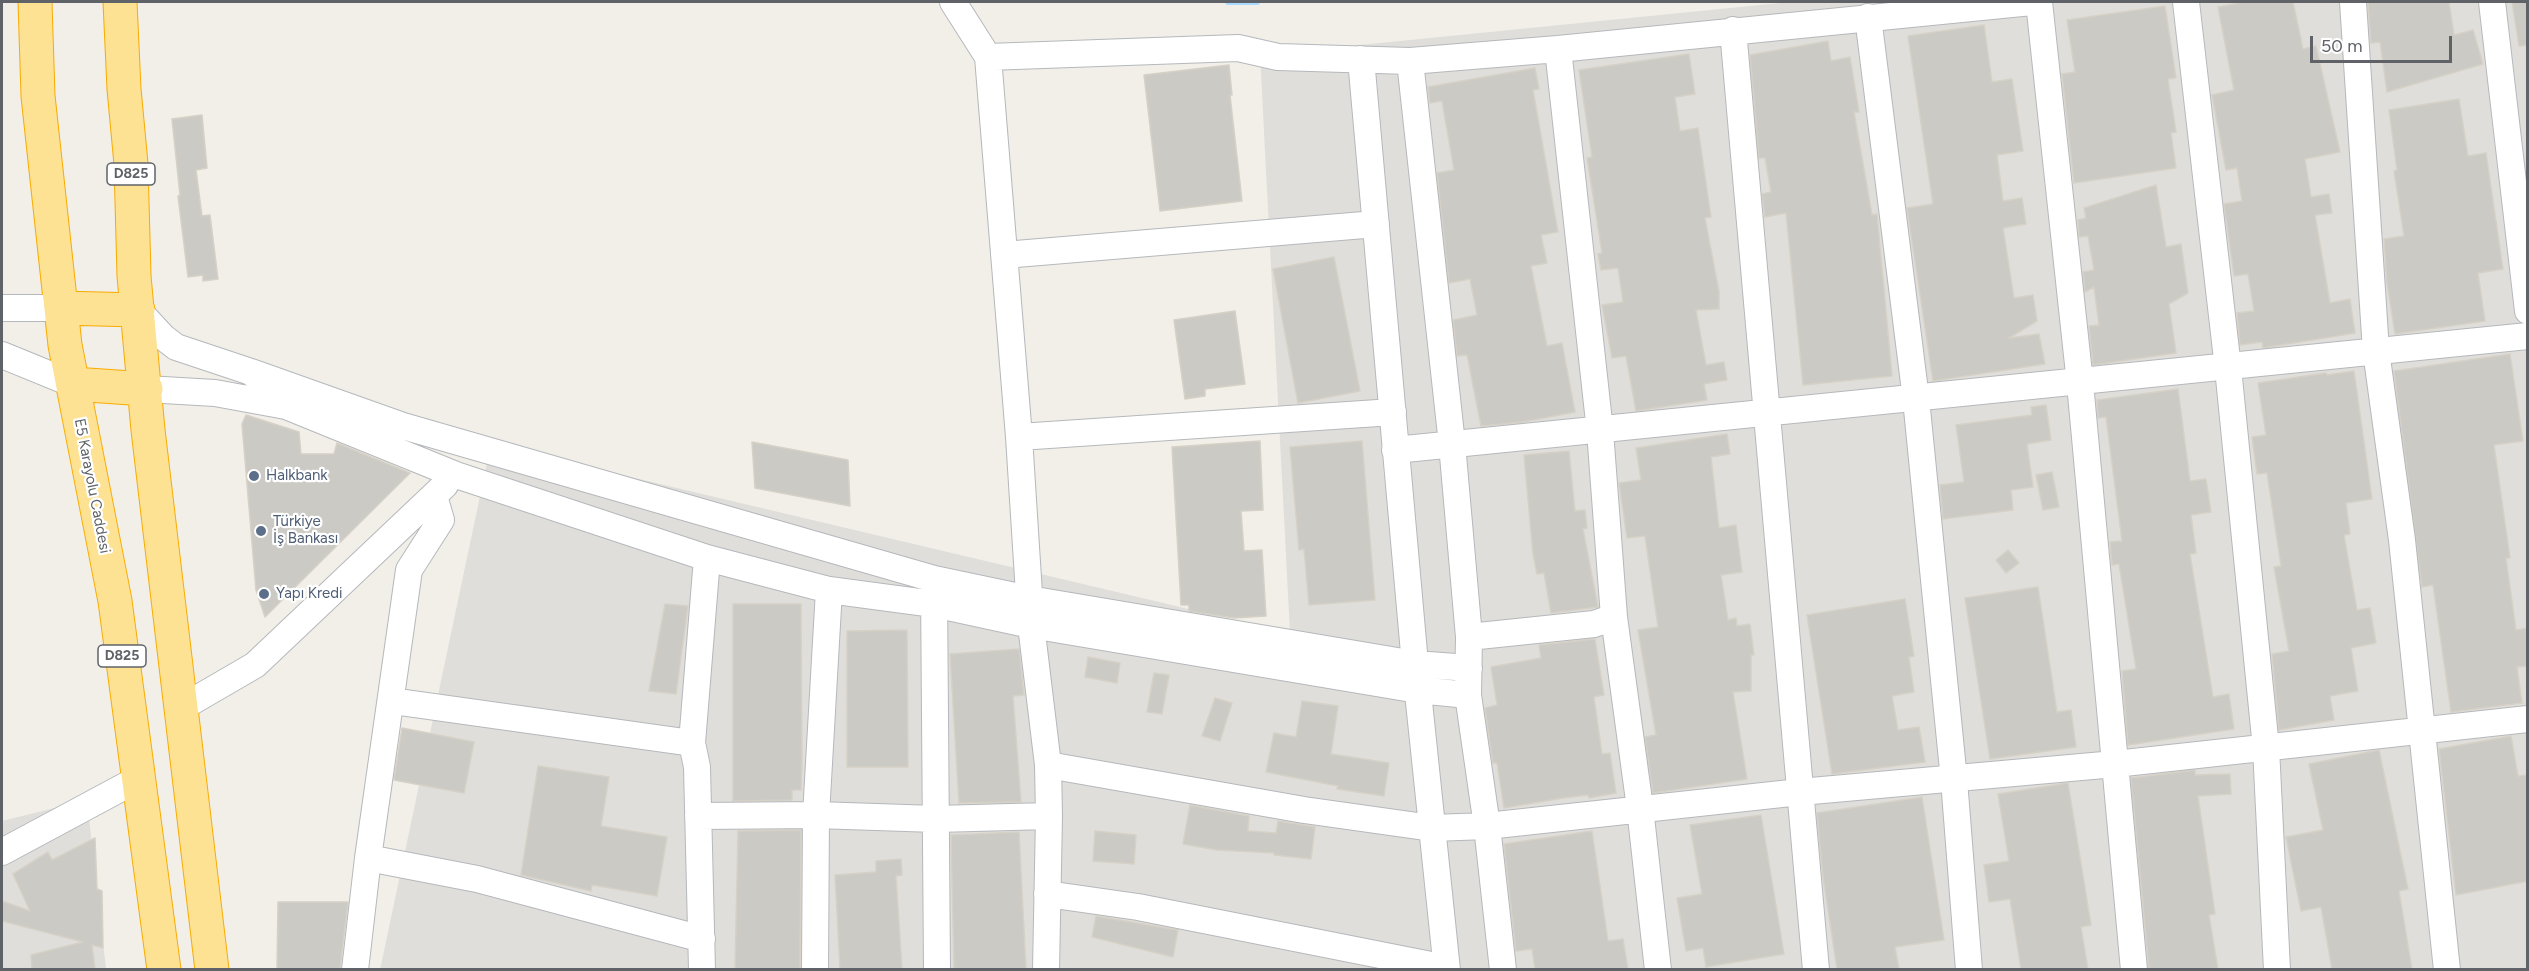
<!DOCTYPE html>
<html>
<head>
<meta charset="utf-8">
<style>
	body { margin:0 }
	#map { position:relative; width:2529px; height:971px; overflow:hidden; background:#f1efe8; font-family:Figtree,sans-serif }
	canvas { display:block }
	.frame { position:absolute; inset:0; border:3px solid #5f6368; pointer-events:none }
	.scale { position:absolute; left:2310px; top:36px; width:142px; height:27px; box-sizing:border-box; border:3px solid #5f6368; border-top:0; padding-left:8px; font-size:18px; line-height:21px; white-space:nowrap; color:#5f6368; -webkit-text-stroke:4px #fff; paint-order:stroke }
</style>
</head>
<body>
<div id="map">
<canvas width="2529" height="971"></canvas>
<div class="frame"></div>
<div class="scale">50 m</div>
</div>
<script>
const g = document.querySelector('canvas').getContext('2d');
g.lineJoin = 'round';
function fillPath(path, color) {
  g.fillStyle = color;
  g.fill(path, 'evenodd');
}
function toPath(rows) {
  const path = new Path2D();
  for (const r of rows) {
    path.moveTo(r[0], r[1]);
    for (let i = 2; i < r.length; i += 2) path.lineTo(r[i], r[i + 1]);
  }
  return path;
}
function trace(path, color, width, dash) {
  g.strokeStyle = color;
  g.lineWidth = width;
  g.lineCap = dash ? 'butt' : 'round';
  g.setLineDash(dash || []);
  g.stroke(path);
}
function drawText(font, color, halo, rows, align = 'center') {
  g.font = font + ' Figtree,sans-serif';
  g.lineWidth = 4.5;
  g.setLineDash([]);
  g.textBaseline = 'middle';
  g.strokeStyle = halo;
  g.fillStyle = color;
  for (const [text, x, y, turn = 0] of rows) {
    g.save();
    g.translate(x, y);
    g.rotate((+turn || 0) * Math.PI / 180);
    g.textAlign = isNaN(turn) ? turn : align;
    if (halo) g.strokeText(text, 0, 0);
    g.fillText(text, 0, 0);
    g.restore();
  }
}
fillPath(toPath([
	[1790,2,2527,2,2527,969,380,970,491,444,1290,633,1260,55],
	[87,800,106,969,2,969,2,821]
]), '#e0deda');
trace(toPath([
	[1228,2,1257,2]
]), '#aadaff', 6);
const building = toPath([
	[2245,2,2293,2,2303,49,2316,46,2340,152,2305,159,2311,197,2329,194,2332,213,2315,215,2330,303,2350,299,2355,333,2263,348,2262,342,2240,345,2237,313,2254,311,2248,274,2234,276,2224,204,2242,201,2237,168,2226,170,2212,95,2234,90,2218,7,2245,2],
	[2368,2,2449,2,2454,35,2473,30,2483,64,2387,92,2380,42,2371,43,2368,2],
	[2512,2,2528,2,2528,45,2519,46,2512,2],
	[2165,6,2176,78,2168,79,2176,132,2171,133,2176,168,2074,183,2062,74,2075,72,2067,20,2165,6],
	[1984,25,1992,82,2012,79,2023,151,1997,155,2003,201,2022,198,2026,224,2003,228,2014,298,2033,295,2037,321,2009,338,2039,334,2045,364,1933,381,1907,208,1933,204,1908,36,1984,25],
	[1828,41,1831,61,1850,57,1859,112,1854,112,1872,215,1877,214,1892,376,1803,385,1786,213,1765,217,1762,194,1771,192,1765,158,1759,158,1750,55,1828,41],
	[1689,54,1695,94,1675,97,1680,131,1698,128,1711,217,1705,218,1719,292,1719,309,1696,310,1706,365,1724,362,1727,380,1704,384,1707,400,1636,411,1626,356,1612,358,1602,305,1623,302,1618,268,1601,270,1598,254,1602,253,1587,158,1592,157,1579,70,1689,54],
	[1229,65,1232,95,1230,95,1242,201,1160,211,1144,75,1229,65],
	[1535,68,1539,89,1533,90,1558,232,1541,235,1547,263,1531,266,1547,346,1562,343,1575,412,1523,422,1481,426,1467,355,1457,356,1453,320,1477,315,1470,279,1449,283,1437,173,1454,170,1442,101,1430,103,1428,87,1535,68],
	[2459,99,2468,156,2486,153,2503,269,2478,273,2485,321,2395,334,2387,283,2384,239,2404,236,2394,171,2397,170,2389,110,2459,99],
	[202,115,207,168,196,170,202,216,210,215,218,279,203,281,203,275,188,277,178,196,180,195,172,119,202,115],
	[2156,185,2166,247,2181,244,2188,293,2169,304,2176,353,2093,365,2089,326,2099,325,2094,287,2085,292,2083,272,2094,270,2088,236,2079,237,2078,220,2086,218,2084,208,2156,185],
	[1334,257,1360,391,1298,403,1273,269,1334,257],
	[1235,311,1245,384,1205,389,1205,396,1185,399,1174,320,1235,311],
	[2510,354,2523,441,2494,445,2510,558,2506,558,2516,630,2528,628,2528,666,2517,667,2522,703,2451,712,2433,585,2422,587,2394,371,2510,354],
	[2354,371,2372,499,2346,503,2350,534,2344,535,2357,610,2370,608,2376,643,2351,648,2358,691,2330,696,2334,720,2279,730,2272,654,2289,651,2274,567,2281,566,2267,473,2257,474,2252,437,2266,435,2258,383,2326,373,2327,375,2354,371],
	[2178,389,2190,481,2206,479,2211,512,2191,515,2196,553,2190,554,2213,697,2229,694,2234,729,2128,745,2122,671,2136,669,2119,564,2112,565,2110,542,2122,541,2106,417,2098,418,2097,400,2178,389],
	[2046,405,2051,440,2027,444,2033,487,2011,490,2013,510,1943,519,1940,485,1964,482,1956,425,2032,415,2031,407,2046,405],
	[246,415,299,432,301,454,334,454,337,443,410,473,265,617,256,590,242,424,246,415],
	[1727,434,1730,454,1711,457,1719,528,1736,525,1742,572,1721,575,1728,620,1736,618,1737,626,1750,624,1754,655,1751,655,1751,691,1733,692,1747,779,1653,793,1645,737,1656,735,1638,630,1658,627,1645,536,1627,538,1619,483,1641,480,1636,448,1727,434],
	[1260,441,1263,510,1241,511,1244,551,1262,550,1266,616,1234,618,1189,611,1189,605,1181,605,1172,447,1260,441],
	[1362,441,1375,600,1309,605,1304,549,1299,550,1290,447,1362,441],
	[752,442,848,460,850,506,755,488,752,442],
	[1569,451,1575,511,1585,510,1587,528,1583,529,1598,607,1551,613,1544,573,1537,574,1533,554,1524,455,1569,451],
	[2052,472,2059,507,2043,510,2036,475,2052,472],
	[2008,550,2019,563,2006,573,1996,560,2008,550],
	[2038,587,2057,712,2071,710,2076,747,1990,759,1965,598,2038,587],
	[1905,599,1914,656,1909,657,1914,692,1892,696,1898,730,1919,727,1925,762,1832,774,1807,615,1905,599],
	[665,604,688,606,676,694,649,691,665,604],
	[733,604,801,604,802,762,801,790,792,790,792,800,733,801,733,604],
	[907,630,908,767,847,767,847,631,907,630],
	[1595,639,1604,695,1594,697,1602,754,1610,753,1616,793,1589,798,1588,795,1563,798,1504,808,1497,763,1493,763,1485,708,1497,705,1491,667,1541,658,1539,645,1595,639],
	[1019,649,1024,695,1013,696,1021,802,959,803,950,654,1019,649],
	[1088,657,1120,663,1117,683,1085,677,1088,657],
	[1154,673,1169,675,1162,714,1147,712,1154,673],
	[1215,698,1232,703,1220,741,1202,736,1215,698],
	[1302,701,1338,706,1331,754,1389,763,1384,796,1337,789,1338,786,1266,772,1274,733,1296,737,1302,701],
	[402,728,474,742,464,793,394,780,402,728],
	[2511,736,2518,776,2528,775,2528,881,2456,895,2439,749,2511,736],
	[2379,750,2408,889,2399,891,2412,969,2332,969,2321,907,2301,911,2286,837,2323,830,2309,764,2379,750],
	[538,766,609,777,601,826,667,837,657,896,592,885,591,891,521,875,538,766],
	[2195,770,2195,775,2230,774,2231,794,2198,796,2215,914,2209,915,2218,969,2149,969,2131,778,2195,770],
	[2068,783,2091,925,2081,927,2088,969,2021,969,2010,899,1989,902,1984,865,2009,861,1998,794,2068,783],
	[1922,797,1944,940,1895,947,1899,969,1837,969,1823,877,1817,813,1922,797],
	[1190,805,1249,816,1248,831,1276,833,1278,821,1315,827,1311,859,1274,855,1274,853,1217,850,1183,844,1190,805],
	[1761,815,1784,954,1706,967,1703,948,1686,951,1677,898,1702,894,1690,825,1761,815],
	[801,830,800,969,735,969,738,831,801,830],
	[1095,831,1136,835,1134,864,1093,861,1095,831],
	[1592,831,1608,941,1623,939,1628,969,1535,969,1532,949,1516,951,1504,844,1592,831],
	[1019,832,1026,969,954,969,951,835,1019,832],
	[95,838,97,889,102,891,103,948,92,945,95,969,32,969,31,955,83,942,2,921,2,901,30,911,13,874,48,852,52,860,95,838],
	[901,859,902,875,896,876,902,969,840,969,835,875,876,872,876,861,901,859],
	[278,902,348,902,340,969,277,969,278,902],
	[1096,916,1178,930,1173,957,1092,937,1096,916]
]);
fillPath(building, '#cccac5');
trace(building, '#d6d1c6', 1.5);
const minor = toPath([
	[953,2,988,57,1019,437,1031,625,1048,765,1049,816,1046,970],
	[2039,2,2080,383,2134,970],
	[2186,2,2228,368,2266,748,2277,970],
	[2353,2,2376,351,2402,540,2447,970],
	[2492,2,2528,311],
	[1868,17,1916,399,1954,780,1969,970],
	[1733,30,1816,970],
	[1558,49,1600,431,1614,617,1640,808,1658,970],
	[988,57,1238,48,1278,57,1410,61,1558,49,2032,2],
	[1361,59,1415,664,1447,970],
	[1410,61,1452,444,1469,637,1468,695,1487,826,1503,970],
	[1004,255,1376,224],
	[2,308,61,308],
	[138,310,163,337,176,347,251,372,262,382],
	[2,355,73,384],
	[251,372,403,426,934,579,1029,599,1415,664,1469,668],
	[146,389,215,393,286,406,456,475,707,558,829,590,934,604,1031,625,1418,690,1468,695],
	[1019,437,1393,412],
	[1395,450,2528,336],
	[934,589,937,970],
	[1469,637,1594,624,1614,617],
	[392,701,692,743],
	[181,708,255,665,445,485],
	[1048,765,1304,810,1432,828,1487,826,1800,792,2115,764,2528,719],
	[698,816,816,815,936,819,1049,816],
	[2,852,138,779],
	[368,858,477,879,702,939],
	[1047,894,1138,907,1446,968],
	[355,970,368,858,409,570,441,520,434,496],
	[702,970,697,767,692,743,707,558],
	[815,970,816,815,829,590]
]);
const highway = toPath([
	[35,2,38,96,65,345,115,601,164,970],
	[120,2,124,89,131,164,134,276,148,430,212,970],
	[61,308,138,310],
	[73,384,146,389]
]);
trace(minor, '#b5b8bc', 28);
trace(highway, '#f9ab00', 35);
trace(minor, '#fff', 26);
trace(highway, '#fde293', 33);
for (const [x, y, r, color] of [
	[254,476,6,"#5c6f8a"],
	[261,531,6,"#5c6f8a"],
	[264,594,6,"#5c6f8a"]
]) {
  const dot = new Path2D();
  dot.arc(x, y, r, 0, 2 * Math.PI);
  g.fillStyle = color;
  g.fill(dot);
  trace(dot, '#fff', 2);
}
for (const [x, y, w] of [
	[131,174,48],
	[122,656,48]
]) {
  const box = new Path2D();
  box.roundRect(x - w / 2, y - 11, w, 22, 4.5);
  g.fillStyle = '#fff';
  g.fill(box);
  trace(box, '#5f6368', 1.5);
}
drawText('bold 14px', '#5f6368', null, [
	["D825",131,174],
	["D825",122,656]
]);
drawText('15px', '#4e5e75', '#fff', [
	["Halkbank",266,476],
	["Türkiye",273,522],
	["İş Bankası",273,539],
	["Yapı Kredi",276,594]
], 'left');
drawText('15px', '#5f6368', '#fff', [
	["E5 Karayolu Caddesi",92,486,79]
]);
</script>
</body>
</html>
